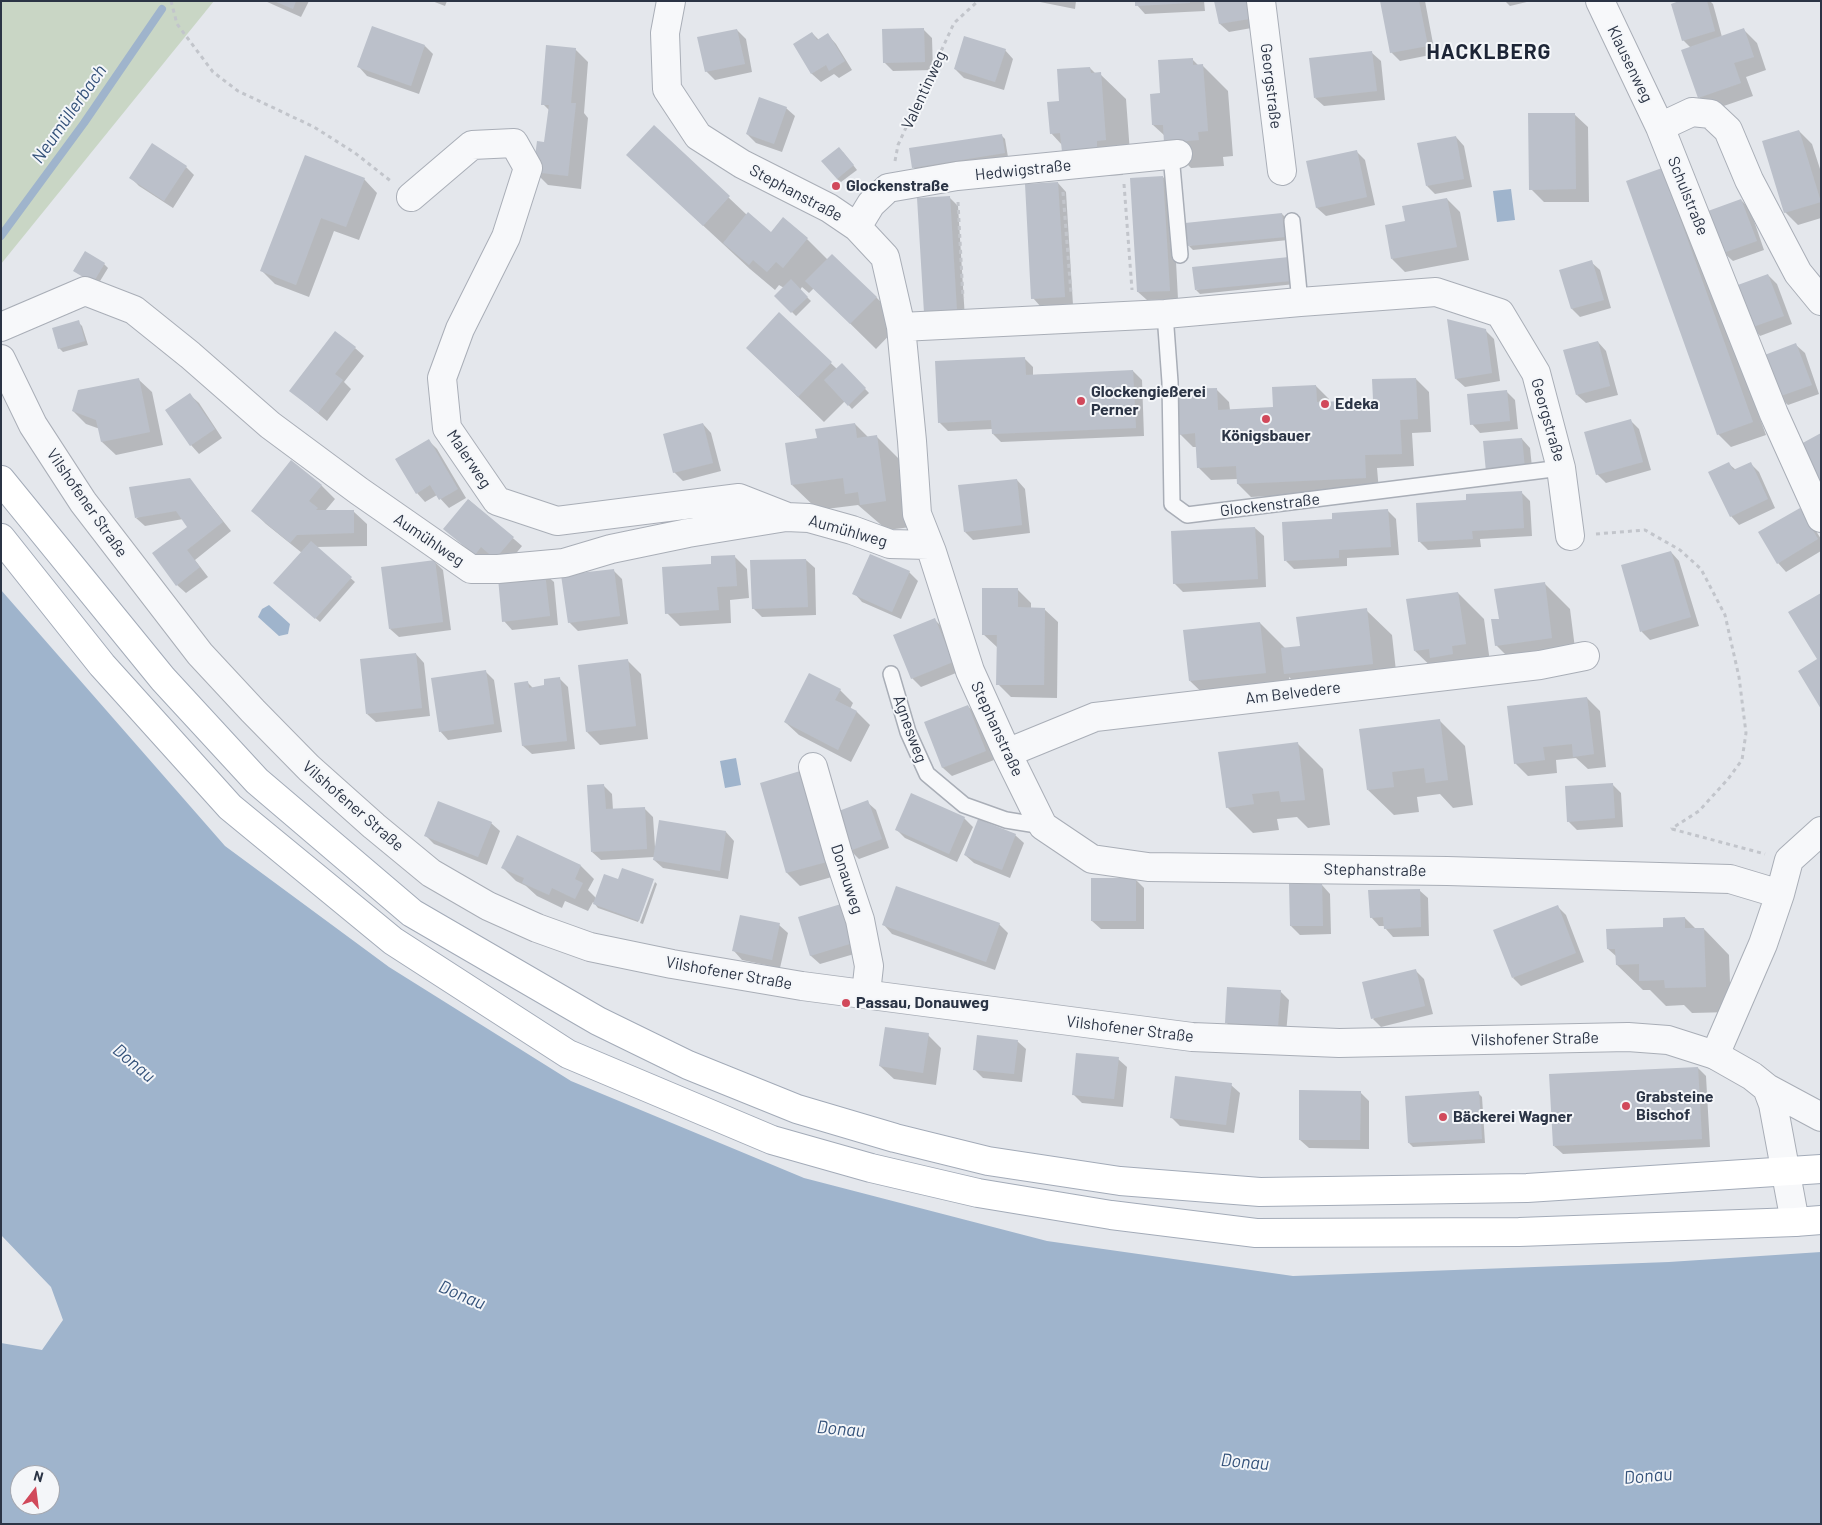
<!DOCTYPE html>
<html>
<head>
<meta charset="utf-8">
<style>
	body { margin:0 }
	#map { position:relative; width:1822px; height:1525px; overflow:hidden; background:#e4e7ec; font-family:Barlow,sans-serif }
	canvas { display:block }
	.frame { position:absolute; inset:0; border:2px solid #2b3445; pointer-events:none }
	.north { position:absolute; left:10px; top:1465px; width:50px; height:50px; box-sizing:border-box; background:#f4f6f9; border:1px solid #a4a8b1; border-radius:50%; rotate:15deg; font-size:14px; font-weight:700; line-height:20px; text-align:center; color:#2b3445 }
	.north::after { content:''; display:block; margin:auto; width:18px; height:22px; background:#d1495b; clip-path:polygon(50% 0,100% 100%,50% 72%,0 100%) }
</style>
</head>
<body>
<div id="map">
<canvas width="1822" height="1525"></canvas>
<div class="frame"></div>
<div class="north">N</div>
</div>
<script>
const g = document.querySelector('canvas').getContext('2d');
g.lineJoin = 'round';
function fillPath(path, color) {
  g.fillStyle = color;
  g.fill(path, 'evenodd');
}
function toPath(rows) {
  const path = new Path2D();
  for (const r of rows) {
    path.moveTo(r[0], r[1]);
    for (let i = 2; i < r.length; i += 2) path.lineTo(r[i], r[i + 1]);
  }
  return path;
}
function trace(path, color, width, dash) {
  g.strokeStyle = color;
  g.lineWidth = width;
  g.lineCap = dash ? 'butt' : 'round';
  g.setLineDash(dash || []);
  g.stroke(path);
}
function drawText(font, color, halo, rows, align = 'center') {
  g.font = font + ' Barlow,sans-serif';
  g.lineWidth = 4;
  g.setLineDash([]);
  g.textBaseline = 'middle';
  g.strokeStyle = halo;
  g.fillStyle = color;
  for (const [text, x, y, turn = 0] of rows) {
    g.save();
    g.translate(x, y);
    g.rotate((+turn || 0) * Math.PI / 180);
    g.textAlign = isNaN(turn) ? turn : align;
    if (halo) g.strokeText(text, 0, 0);
    g.fillText(text, 0, 0);
    g.restore();
  }
}
fillPath(toPath([
	[1,1,214,1,1,264]
]), '#c9d6c5');
fillPath(toPath([
	[1511,189,1515,220,1497,222,1493,191],
	[1,590,225,846,389,967,571,1081,804,1178,1047,1241,1293,1276,1669,1262,1821,1252,1821,1524,1,1524,1,1343,42,1350,63,1320,51,1287,1,1235],
	[20,1475,50,1475,50,1505,20,1505],
	[269,605,290,624,288,634,279,636,258,617,262,609],
	[736,758,741,785,725,788,720,761]
]), '#9fb4cc');
fillPath(toPath([
	[265,1,309,1,301,17],
	[432,1,447,1,445,6],
	[1035,1,1076,1,1075,9],
	[1136,1,1204,1,1205,11,1145,14,1137,5],
	[1216,1,1258,1,1263,26,1229,32,1220,24],
	[1381,1,1425,1,1435,54,1400,61,1391,52],
	[1505,1,1531,1,1510,6],
	[1684,1,1710,1,1713,4,1722,37,1744,30,1757,43,1766,70,1746,77,1753,96,1712,110,1699,97,1691,48,1683,40],
	[923,29,932,38,933,70,893,71,884,62],
	[737,30,746,39,752,72,715,80,706,71],
	[812,33,819,40,828,35,836,44,852,70,839,78,834,74,821,82,812,74,795,44],
	[425,46,433,54,419,94,367,76,359,67],
	[575,49,588,62,584,113,588,118,581,189,548,185,535,172,545,143,550,111,543,104],
	[1005,50,1013,59,1004,90,964,78,955,69],
	[1372,53,1381,61,1385,100,1324,106,1315,98],
	[1192,59,1199,66,1203,66,1228,91,1233,156,1223,157,1224,166,1191,168,1166,143,1165,136,1153,125,1161,95],
	[1090,68,1096,74,1100,74,1126,99,1131,166,1122,167,1123,175,1088,177,1063,151,1062,145,1051,133],
	[786,108,795,116,782,152,756,143,747,134],
	[1574,114,1588,127,1589,202,1544,202,1531,189],
	[654,127,747,215,771,233,783,219,807,239,828,260,876,297,901,323,876,349,814,288,809,293,802,287,800,290,811,301,796,316,776,296,784,288,779,285,775,290,750,269,654,180],
	[1799,131,1812,144,1821,172,1821,218,1798,225,1785,212],
	[1001,135,1005,139,1008,157,917,171,913,167],
	[1456,137,1464,146,1472,187,1435,194,1427,186],
	[843,152,857,170,841,182,837,179],
	[1357,152,1365,160,1375,205,1326,216,1317,208,1307,162],
	[186,167,194,175,173,208,139,186,131,178],
	[1662,169,1675,183,1766,435,1731,447,1718,434],
	[1163,177,1172,186,1178,299,1147,300,1138,292],
	[364,179,377,193,359,240,334,231,309,297,275,284,262,271],
	[1058,183,1066,192,1073,305,1041,307,1033,298],
	[950,198,958,206,965,319,933,321],
	[1447,199,1460,212,1469,260,1405,272,1392,259,1407,222],
	[1741,200,1750,209,1764,250,1733,261,1724,253],
	[1282,214,1286,218,1288,240,1193,250,1189,246],
	[1289,259,1295,284,1200,294,1196,290],
	[1591,262,1600,270,1611,308,1580,317,1572,309,1560,271],
	[104,264,108,268,97,286,75,271],
	[1768,275,1777,284,1792,324,1760,336,1752,327],
	[779,314,837,369,842,365,869,393,852,409,845,401,824,422,747,348],
	[78,322,82,326,88,345,63,352,59,348],
	[1485,330,1494,339,1500,381,1465,387,1456,379],
	[1598,342,1606,351,1618,395,1586,403,1577,395],
	[1796,345,1805,353,1819,394,1788,405,1779,397],
	[355,348,364,356,344,382,351,389,327,421,291,391],
	[1024,358,1033,367,1033,375,1133,371,1142,380,1144,436,1001,442,993,434,993,429,948,431,939,422],
	[138,379,152,392,163,445,116,455,102,442,100,429,86,424,73,411],
	[1416,379,1429,392,1431,432,1412,433,1414,466,1377,468,1379,491,1251,497,1238,484,1238,479,1211,480,1198,467,1197,447,1193,447,1180,434,1216,389,1229,402,1230,410,1275,408,1316,386,1329,399,1329,403,1374,401],
	[1506,391,1515,400,1518,429,1480,433,1472,424],
	[190,395,199,403,222,438,199,454,191,445],
	[1630,420,1639,429,1651,470,1606,483,1597,474],
	[703,424,711,433,721,471,683,481,674,472],
	[855,424,868,437,876,436,902,462,911,527,887,530,858,505,818,510,792,485,818,439],
	[1522,439,1530,448,1533,477,1496,480],
	[429,441,437,449,466,498,449,508,437,495,425,502,417,493],
	[292,462,322,486,335,499,325,511,353,511,367,524,367,546,316,547,355,582,320,622,279,586,302,553,266,524,253,511],
	[1750,463,1759,472,1775,508,1739,525,1731,516,1729,464,1736,470],
	[1017,480,1025,489,1030,533,973,540,965,532],
	[200,492,231,531,195,560,208,577,186,593,177,585,188,527,183,519,145,526,136,518],
	[1521,492,1530,501,1532,536,1480,539,1481,547,1428,550,1419,541,1467,501],
	[469,500,522,546,505,567,491,555,484,563,445,529],
	[1800,509,1808,518,1821,539,1821,551,1786,572,1778,563],
	[1388,511,1396,519,1399,555,1347,558,1347,566,1294,569,1286,561,1334,520],
	[1255,528,1264,536,1266,587,1183,592,1174,583],
	[1671,552,1679,561,1699,626,1650,640,1642,632,1622,566],
	[734,556,747,569,749,598,730,600,731,623,680,626,667,613,713,565],
	[806,560,815,568,816,615,762,617,753,608],
	[434,561,443,570,451,630,399,637,390,629],
	[613,570,622,579,628,624,578,631,569,622],
	[909,572,918,581,901,619,862,602,854,593],
	[545,574,554,582,558,625,512,630,504,621],
	[1544,583,1570,609,1577,664,1522,671,1496,645,1500,620],
	[1018,590,1031,603,1031,609,1044,609,1058,622,1057,698,1011,697,998,684,998,648,983,634],
	[1458,593,1484,619,1491,669,1441,676,1415,651],
	[1366,610,1392,635,1398,689,1311,700,1289,677,1291,698,1216,706,1190,681,1260,623,1286,649,1301,647],
	[935,620,943,628,961,671,921,687,912,678],
	[416,654,424,663,430,716,376,722,367,714],
	[627,660,641,674,648,739,600,745,587,732],
	[485,671,494,680,502,732,448,740,440,731],
	[559,678,568,687,575,749,532,754,523,746,528,683,533,688,546,686],
	[840,690,853,703,850,709,857,712,870,725,851,762,799,735,785,722],
	[1587,698,1600,711,1606,767,1588,769,1576,758,1556,760,1557,773,1528,776,1515,763],
	[968,706,976,715,994,760,952,776,943,768,925,723],
	[1439,720,1465,746,1473,805,1453,808,1440,794,1417,797,1419,812,1394,815,1368,790],
	[1297,743,1323,769,1330,825,1308,828,1297,817,1277,819,1279,830,1253,833,1227,807],
	[761,784,846,873,800,886,787,873],
	[1612,784,1621,793,1623,827,1577,830,1568,821],
	[604,786,612,794,613,810,644,808,653,817,655,847,726,832,734,841,728,879,663,868,654,860,654,857,601,860,592,852],
	[867,802,876,810,889,848,859,859,850,850],
	[964,818,973,827,957,862,905,838,896,829],
	[491,823,500,831,487,865,434,844,426,836],
	[1015,835,1024,843,1010,878,974,863,965,855],
	[581,866,594,879,588,890,596,898,619,880,653,880,638,922,598,908,593,902,588,911,565,901,562,908,537,896,526,886,516,881,503,868],
	[1136,880,1144,888,1144,929,1101,929,1092,921],
	[655,882,657,884,643,924,640,923],
	[1322,885,1330,894,1331,934,1300,935,1291,926],
	[1419,890,1428,898,1429,936,1393,937,1385,928,1385,926,1379,926,1371,917],
	[841,905,861,952,820,964,811,956,800,918],
	[1558,907,1566,915,1584,962,1521,986,1513,978],
	[1685,918,1696,929,1704,929,1729,955,1731,1012,1692,1013,1684,1005,1666,1006,1650,990,1643,990,1617,965,1617,957,1608,949,1664,928],
	[999,924,1008,933,995,970,892,934,884,925],
	[779,925,788,933,780,968,742,960,734,951],
	[1415,970,1424,979,1433,1014,1381,1027,1373,1019],
	[1280,991,1289,1000,1286,1034,1235,1031,1226,1022],
	[928,1035,941,1048,936,1085,894,1079,880,1066],
	[1017,1041,1026,1049,1022,1082,983,1078,975,1070],
	[1118,1059,1127,1067,1123,1107,1082,1103,1073,1094],
	[1698,1068,1706,1076,1710,1147,1563,1154,1554,1146],
	[1231,1085,1240,1093,1234,1133,1180,1126,1171,1117],
	[1360,1092,1369,1101,1369,1149,1309,1148,1300,1140],
	[1478,1093,1482,1097,1485,1143,1413,1147,1409,1143]
]), '#0003');
trace(toPath([
	[1,236,84,123,162,9]
]), '#9fb4cc', 8);
fillPath(toPath([
	[274,1,296,1,293,9],
	[1135,1,1190,1,1190,3,1135,6],
	[1214,1,1252,1,1255,18,1219,24],
	[1380,1,1419,1,1428,46,1390,53],
	[1679,1,1707,1,1715,31,1682,41,1671,4],
	[372,26,425,45,411,86,357,67],
	[924,28,925,62,883,63,882,29],
	[1744,28,1754,57,1734,63,1741,83,1698,98,1681,50],
	[737,29,745,64,705,72,697,37],
	[812,32,817,40,828,33,845,61,829,71,826,65,811,74,793,44],
	[964,36,1006,49,995,82,954,69],
	[546,45,576,48,571,103,576,103,568,176,533,172,537,141,544,142,549,105,541,105],
	[1372,51,1377,91,1314,98,1309,58],
	[1193,58,1193,65,1203,64,1208,131,1198,132,1199,140,1164,143,1163,125,1152,125,1150,94,1160,93,1158,60],
	[1090,67,1091,73,1101,72,1106,140,1097,141,1097,149,1062,152,1060,133,1050,134,1047,102,1059,101,1057,69],
	[759,97,787,107,774,144,746,134],
	[1528,113,1575,113,1576,189,1529,190],
	[654,125,730,196,703,226,626,155],
	[1799,130,1821,202,1784,213,1762,141],
	[1002,134,1005,153,912,168,909,148],
	[1456,136,1464,179,1426,186,1417,143],
	[152,143,187,166,164,201,129,178],
	[839,147,854,165,837,179,821,161],
	[1357,150,1367,197,1316,208,1306,161],
	[305,155,365,178,346,227,321,218,296,285,260,271],
	[1662,168,1753,422,1717,435,1626,181],
	[1163,176,1170,291,1137,292,1130,178],
	[1058,182,1065,297,1031,299,1025,184],
	[950,196,957,311,924,313,917,198],
	[1447,198,1457,247,1391,259,1385,225,1405,221,1402,206],
	[1741,199,1757,241,1723,253,1708,211],
	[748,212,771,232,783,217,808,238,783,268,776,262,767,272,753,260,749,265,723,243],
	[1282,213,1285,237,1188,246,1185,223],
	[85,251,105,263,93,283,73,271],
	[832,254,877,297,850,324,805,281],
	[1289,257,1291,281,1195,290,1192,267],
	[1592,260,1604,300,1571,309,1559,270],
	[1768,274,1784,316,1750,328,1735,286],
	[791,279,808,297,791,313,774,296],
	[779,312,832,362,798,397,746,348],
	[1447,319,1486,329,1492,373,1455,379],
	[79,320,85,341,58,349,52,328],
	[335,331,356,347,335,374,343,380,318,413,289,391],
	[1598,341,1610,386,1576,395,1563,350],
	[1796,343,1812,385,1778,397,1762,356],
	[1025,357,1026,375,1133,370,1136,428,992,434,991,420,938,423,935,361],
	[842,363,866,388,848,406,824,380],
	[139,378,150,432,101,442,96,420,72,411,78,390],
	[1416,378,1418,419,1400,420,1402,454,1365,455,1366,478,1237,484,1236,466,1197,468,1195,433,1178,435,1176,389,1217,388,1218,410,1273,407,1272,387,1316,385,1317,402,1373,400,1372,379],
	[1507,390,1510,421,1470,425,1467,394],
	[190,393,215,429,190,446,165,410],
	[1631,419,1643,462,1596,475,1584,432],
	[703,423,713,463,673,473,663,434],
	[855,423,857,438,877,435,886,501,860,505,858,492,845,494,843,478,791,485,785,443,817,438,815,429],
	[1821,433,1821,483,1819,484,1799,445],
	[1522,438,1525,469,1486,472,1483,441],
	[429,439,458,489,439,500,430,485,416,494,395,459],
	[291,460,322,485,309,501,318,508,316,510,354,510,354,533,297,535,290,543,251,511],
	[1729,462,1733,470,1751,462,1768,499,1730,517,1708,472],
	[190,478,223,522,187,550,200,567,176,586,152,553,187,527,176,511,135,518,129,487],
	[1017,479,1022,525,964,532,958,485],
	[1522,491,1524,528,1472,531,1473,539,1418,542,1416,503,1466,500,1466,494],
	[468,499,514,537,495,559,481,547,475,555,443,529],
	[1800,508,1818,539,1777,564,1758,532],
	[1388,509,1391,547,1339,550,1339,558,1284,561,1282,522,1332,519,1332,513],
	[1255,527,1258,579,1173,584,1171,531],
	[311,541,352,577,315,619,273,583],
	[1671,551,1691,617,1640,632,1621,565],
	[870,554,910,571,892,612,852,594],
	[735,555,737,586,717,587,719,610,665,614,662,567,711,564,711,556],
	[806,559,808,607,752,609,750,560],
	[435,560,443,622,389,629,381,567],
	[614,569,620,616,568,623,561,575],
	[545,573,550,616,502,622,498,578],
	[1545,582,1552,638,1495,646,1491,619,1499,619,1494,589],
	[982,588,1018,588,1018,607,1045,608,1044,685,996,685,997,635,982,635],
	[1458,592,1466,644,1452,646,1453,654,1430,658,1429,649,1414,651,1406,599],
	[1821,593,1821,709,1798,671,1817,659,1788,612],
	[1367,608,1373,664,1284,674,1281,648,1300,646,1296,617],
	[935,618,953,662,911,679,893,635],
	[1260,622,1266,673,1189,681,1183,630],
	[416,653,422,708,366,714,360,659],
	[628,659,636,726,586,732,578,665],
	[486,670,494,724,439,732,431,678],
	[809,673,841,689,835,700,857,711,838,750,784,722],
	[560,677,567,741,522,746,514,683,528,681,529,688,544,685,544,679],
	[1587,697,1594,754,1573,757,1572,744,1543,747,1545,760,1514,764,1507,706],
	[968,705,986,751,942,768,924,722],
	[1440,719,1448,780,1426,783,1424,768,1392,772,1394,787,1367,790,1359,729],
	[1298,742,1305,800,1281,802,1279,791,1252,794,1254,804,1226,808,1218,752],
	[807,769,834,860,786,873,760,783],
	[1613,783,1615,818,1567,822,1565,786],
	[604,784,606,809,645,807,647,849,591,852,587,785],
	[911,793,965,817,949,854,895,830],
	[868,800,882,839,849,851,836,812],
	[438,801,492,822,478,857,424,836],
	[978,819,1016,834,1002,870,964,855],
	[659,820,726,831,720,871,653,860],
	[517,835,581,865,575,879,583,883,575,899,552,888,549,895,522,883,524,878,501,868],
	[622,868,654,879,639,921,593,904,604,874,618,879],
	[1091,878,1136,878,1136,921,1091,921],
	[1289,884,1322,884,1323,926,1290,926],
	[896,886,1000,923,986,962,882,925],
	[1420,889,1421,927,1384,929,1383,917,1370,918,1368,890],
	[841,904,853,943,810,956,798,917],
	[1558,905,1576,953,1512,978,1493,930],
	[740,915,780,923,772,960,732,951],
	[1685,917,1685,928,1704,928,1706,987,1665,988,1664,980,1639,981,1639,964,1616,965,1615,949,1607,949,1606,929,1663,927,1663,918],
	[1416,969,1425,1006,1371,1019,1362,982],
	[1227,987,1281,990,1278,1026,1225,1023],
	[885,1027,929,1033,923,1073,879,1066],
	[977,1035,1018,1040,1014,1074,973,1070],
	[1076,1053,1119,1057,1114,1099,1072,1095],
	[1698,1067,1702,1139,1553,1146,1549,1074],
	[1175,1076,1232,1083,1226,1125,1170,1118],
	[1299,1090,1361,1091,1360,1140,1299,1140],
	[1479,1091,1482,1139,1408,1143,1405,1096]
]), '#bbc0ca');
const service = toPath([
	[1171,155,1180,255],
	[1292,221,1300,302],
	[1165,314,1170,382,1172,504,1187,515,1561,468],
	[891,674,908,732,927,774,964,805,1006,820,1043,826]
]);
const minor = toPath([
	[671,1,665,33,667,89,698,136,742,164,829,208,857,227,885,257,901,327,912,441,917,514,932,552,970,671,1007,753,1043,826,1092,859,1148,867,1447,871,1730,879,1780,894],
	[1261,1,1282,171],
	[1600,1,1660,127],
	[411,197,472,145,514,143,528,168,506,237,460,329,442,378,447,428,497,501,557,521,739,498,785,516],
	[857,227,871,204,888,188,957,176,1178,154],
	[1821,301,1798,273,1749,180,1728,130,1711,114,1692,112,1660,127,1774,414,1821,518],
	[1,327,85,291,134,310,190,355,270,425,359,491,471,569,498,569,564,563,611,549,688,533,786,517,809,518,852,530,890,544,929,545],
	[901,327,1165,314,1300,302,1436,292,1500,313,1536,373,1561,468,1570,536],
	[1007,753,1095,717,1540,665,1585,656],
	[813,767,838,854,860,920,869,966,866,993],
	[1715,1055,1763,944,1780,894,1789,860,1821,831]
]);
const tertiary = toPath([
	[1,359,33,425,83,502,200,654,253,711,309,768,374,826,431,873,488,906,537,928,590,947,672,964,802,986,1192,1037,1339,1043,1628,1037,1668,1040,1715,1055,1752,1076,1767,1088,1821,1117],
	[1767,1088,1773,1104,1795,1222]
]);
const primary = toPath([
	[1,480,163,679,257,781,412,913,598,1021,688,1065,797,1109,895,1138,988,1161,1120,1181,1260,1192,1527,1188,1821,1169],
	[1,538,102,665,230,807,393,941,568,1054,772,1140,871,1168,978,1193,1111,1215,1256,1233,1519,1232,1795,1222,1821,1220]
]);
trace(service, '#a9aeb7', 18);
trace(minor, '#a9aeb7', 30);
trace(tertiary, '#a9aeb7', 30);
trace(primary, '#a3abb8', 30);
trace(toPath([
	[171,1,177,24,213,72,238,91,314,127,355,153,392,182],
	[895,161,898,145,954,23,978,1],
	[1124,184,1132,290],
	[1063,192,1071,293],
	[958,202,963,298],
	[1596,534,1645,530,1680,550,1701,569,1725,615,1739,677,1746,733,1742,760,1728,779,1699,811,1671,829],
	[1672,829,1765,854]
]), '#c2c5cb', 3, [4, 4]);
trace(service, '#f7f8fa', 15);
trace(minor, '#f7f8fa', 28);
trace(tertiary, '#f7f8fa', 28);
trace(primary, '#fff', 28);
for (const [x, y, r, color] of [
	[836,186,5,"#d1495b"],
	[1081,401,5,"#d1495b"],
	[1325,404,5,"#d1495b"],
	[1266,419,5,"#d1495b"],
	[846,1003,5,"#d1495b"],
	[1626,1106,5,"#d1495b"],
	[1443,1117,5,"#d1495b"]
]) {
  const dot = new Path2D();
  dot.arc(x, y, r, 0, 2 * Math.PI);
  g.fillStyle = color;
  g.fill(dot);
  trace(dot, '#f4f6f9', 2);
}
drawText('16px', '#2b3445', '#f4f6f9', [
	["Klausenweg",1630,64,64],
	["Georgstraße",1271,86,83],
	["Valentinweg",924,90,-65],
	["Hedwigstraße",1023,170,-6],
	["Stephanstraße",796,193,28],
	["Schulstraße",1688,196,68],
	["Georgstraße",1548,420,74],
	["Malerweg",469,459,56],
	["Vilshofener Straße",87,503,55],
	["Glockenstraße",1270,505,-7],
	["Aumühlweg",848,531,16],
	["Aumühlweg",429,540,34],
	["Am Belvedere",1293,693,-7],
	["Agnesweg",910,729,70],
	["Stephanstraße",997,729,65],
	["Vilshofener Straße",353,806,41],
	["Stephanstraße",1375,870,1],
	["Donauweg",847,879,72],
	["Vilshofener Straße",729,973,10],
	["Vilshofener Straße",1130,1029,7],
	["Vilshofener Straße",1535,1039,-1]
]);
drawText('bold 16px', '#2b3445', '#f4f6f9', [
	["Glockenstraße",846,186],
	["Glockengießerei",1091,392],
	["Perner",1091,410],
	["Edeka",1335,404],
	["Königsbauer",1266,436,"center"],
	["Passau, Donauweg",856,1003],
	["Grabsteine",1636,1097],
	["Bischof",1636,1115],
	["Bäckerei Wagner",1453,1117]
], 'left');
drawText('italic 18px', '#34527a', '#f4f6f9', [
	["Neumüllerbach",69,114,-55],
	["Donau",134,1063,40],
	["Donau",462,1295,23],
	["Donau",841,1429,5],
	["Donau",1245,1462,5],
	["Donau",1648,1476,-5]
]);
g.letterSpacing = '1px';
drawText('bold 21px', '#1d2536', '#f4f6f9', [
	["HACKLBERG",1489,52]
]);
g.letterSpacing = '0px';
</script>
</body>
</html>
